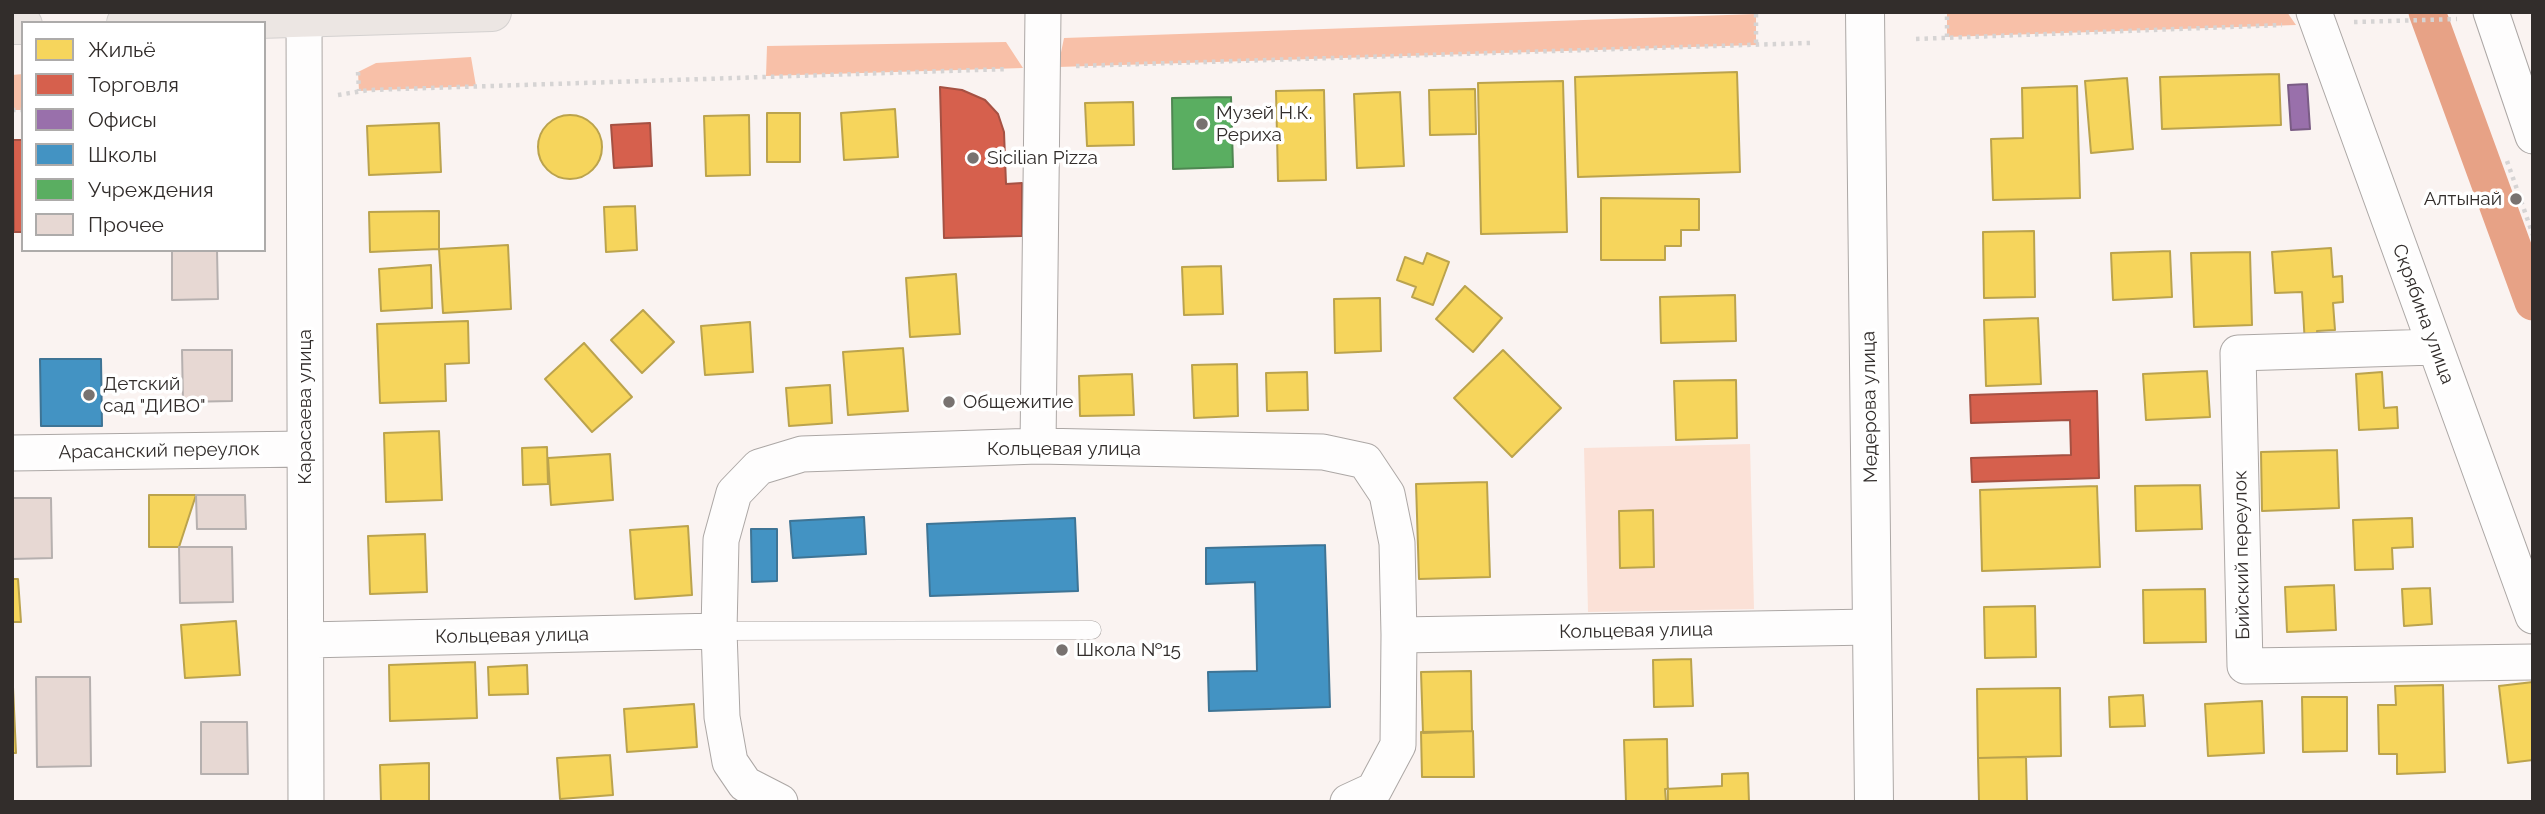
<!DOCTYPE html>
<html>
<head>
<meta charset="utf-8">
<style>
	body { margin:0 }
	#map { position:relative; width:2545px; height:814px; overflow:hidden; background:#faf3f1; font-family:Raleway,sans-serif }
	canvas { display:block }
	.frame { position:absolute; inset:0; border:14px solid #322d2b; pointer-events:none }
	.legend { position:absolute; left:21px; top:21px; width:245px; height:231px; box-sizing:border-box; background:#fff; border:2px solid #adabaa; margin:0; padding:9px 12px; list-style:none; font-size:21px; color:#322d2b }
	.legend li { display:flex; align-items:center; gap:14px; height:35px }
	.legend b { width:35px; border:2px solid #adabaa }
</style>
</head>
<body>
<div id="map">
<canvas width="2545" height="814"></canvas>
<div class="frame"></div>
<ul class="legend">
<li><b style="height:19px;background:#f6d55c"></b>Жильё</li>
<li><b style="height:19px;background:#d6604d"></b>Торговля</li>
<li><b style="height:19px;background:#9970ab"></b>Офисы</li>
<li><b style="height:19px;background:#4393c3"></b>Школы</li>
<li><b style="height:19px;background:#5aae61"></b>Учреждения</li>
<li><b style="height:19px;background:#e7d8d3"></b>Прочее</li>
</ul>
</div>
<script>
const g = document.querySelector('canvas').getContext('2d');
g.lineJoin = 'round';
function fillPath(path, color) {
  g.fillStyle = color;
  g.fill(path, 'evenodd');
}
function toPath(rows) {
  const path = new Path2D();
  for (const r of rows) {
    if (r.length === 3) {
      path.moveTo(r[0] + r[2], r[1]);
      path.arc(r[0], r[1], r[2], 0, 2 * Math.PI);
      continue;
    }
    path.moveTo(r[0], r[1]);
    for (let i = 2; i < r.length; i += 2) path.lineTo(r[i], r[i + 1]);
  }
  return path;
}
function trace(path, color, width, dash) {
  g.strokeStyle = color;
  g.lineWidth = width;
  g.lineCap = dash ? 'butt' : 'round';
  g.setLineDash(dash || []);
  g.stroke(path);
}
function drawText(font, color, halo, rows, align = 'center') {
  g.font = font + ' Raleway,sans-serif';
  g.lineWidth = 7;
  g.setLineDash([]);
  g.textBaseline = 'middle';
  g.strokeStyle = halo;
  g.fillStyle = color;
  for (const [text, x, y, turn = 0] of rows) {
    g.save();
    g.translate(x, y);
    g.rotate((+turn || 0) * Math.PI / 180);
    g.textAlign = isNaN(turn) ? turn : align;
    if (halo) g.strokeText(text, 0, 0);
    g.fillText(text, 0, 0);
    g.restore();
  }
}
fillPath(toPath([
	[1750,444,1754,609,1588,612,1584,448]
]), '#fbe1d7');
fillPath(toPath([
	[1947,12,2287,12,2296,25,1947,37],
	[1756,14,1756,45,1058,67,1064,38],
	[1006,42,1023,68,766,76,767,46],
	[471,57,476,86,359,91,358,72,376,63],
	[23,74,23,110,12,110,12,75]
]), '#f8c0a8');
const homes = toPath([
	[1737,72,1740,172,1578,177,1575,77,1737,72],
	[2279,74,2281,125,2162,129,2160,77,2279,74],
	[2127,78,2133,149,2091,153,2085,81,2127,78],
	[1563,81,1567,232,1481,234,1478,83,1563,81],
	[2077,86,2080,198,1993,200,1991,139,2023,138,2022,88,2077,86],
	[1475,89,1476,134,1430,135,1429,90,1475,89],
	[1324,90,1326,180,1278,181,1276,91,1324,90],
	[1400,92,1404,166,1357,168,1354,94,1400,92],
	[1133,102,1134,145,1087,146,1085,103,1133,102],
	[895,109,898,157,844,160,841,113,895,109],
	[767,113,800,113,800,162,767,162,767,113],
	[570,147,32],
	[749,115,750,175,706,176,704,116,749,115],
	[439,123,441,172,369,175,367,126,439,123],
	[1601,198,1699,199,1699,230,1681,230,1681,246,1665,246,1665,260,1601,260,1601,198],
	[635,206,637,250,606,252,604,207,635,206],
	[439,211,439,249,370,252,369,212,439,211],
	[2034,231,2035,297,1984,298,1983,232,2034,231],
	[508,245,511,309,443,313,439,249,508,245],
	[2331,248,2333,277,2342,276,2343,302,2333,303,2335,330,2317,331,2318,344,2305,345,2302,292,2275,293,2272,252,2331,248],
	[2170,251,2172,297,2113,300,2111,253,2170,251],
	[2250,252,2252,325,2194,327,2191,253,2250,252],
	[1427,253,1449,262,1433,305,1412,297,1416,287,1397,280,1405,257,1423,264,1427,253],
	[431,265,432,308,381,311,379,269,431,265],
	[1221,266,1223,314,1184,315,1182,267,1221,266],
	[956,274,960,334,910,337,906,278,956,274],
	[1465,286,1502,318,1473,352,1436,319,1465,286],
	[1735,295,1736,341,1661,343,1660,297,1735,295],
	[1380,298,1381,351,1335,353,1334,299,1380,298],
	[643,310,674,342,642,373,611,340,643,310],
	[2038,318,2041,384,1986,386,1984,320,2038,318],
	[468,321,469,363,445,364,446,401,380,403,377,324,468,321],
	[750,322,753,372,705,375,701,326,750,322],
	[584,343,632,397,592,432,545,379,584,343],
	[903,348,908,411,848,415,843,352,903,348],
	[1503,350,1561,408,1512,457,1454,398,1503,350],
	[1237,364,1238,416,1194,418,1192,365,1237,364],
	[2207,371,2210,417,2146,420,2143,374,2207,371],
	[1307,372,1308,410,1267,411,1266,373,1307,372],
	[2382,372,2384,408,2397,407,2398,428,2359,430,2356,374,2382,372],
	[1132,374,1134,415,1080,416,1079,376,1132,374],
	[1736,380,1737,438,1676,440,1674,381,1736,380],
	[830,385,832,423,789,426,786,388,830,385],
	[439,431,442,500,386,502,384,433,439,431],
	[547,447,548,484,523,485,522,448,547,447],
	[2337,450,2339,508,2262,511,2261,452,2337,450],
	[610,454,613,500,551,505,548,458,610,454],
	[1487,482,1490,577,1419,579,1416,484,1487,482],
	[2200,485,2202,529,2136,531,2135,486,2200,485],
	[2097,486,2100,567,1982,571,1980,490,2097,486],
	[149,495,196,495,179,547,149,547,149,495],
	[1653,510,1654,567,1620,568,1619,511,1653,510],
	[2412,518,2413,547,2392,548,2393,569,2355,570,2353,520,2412,518],
	[688,526,692,595,635,599,630,530,688,526],
	[425,534,427,592,370,594,368,536,425,534],
	[12,579,18,579,21,622,12,622,12,579],
	[2334,585,2336,630,2287,632,2285,587,2334,585],
	[2430,588,2432,624,2404,626,2402,589,2430,588],
	[2205,589,2206,642,2144,643,2143,590,2205,589],
	[2035,606,2036,657,1985,658,1984,607,2035,606],
	[236,621,240,675,185,678,181,625,236,621],
	[1691,659,1693,706,1654,707,1653,660,1691,659],
	[475,662,477,718,390,721,389,665,475,662],
	[527,665,528,694,489,695,488,667,527,665],
	[1471,671,1472,731,1423,733,1421,672,1471,671],
	[2533,682,2533,760,2508,763,2499,686,2533,682],
	[2443,685,2445,772,2397,774,2397,754,2379,754,2378,705,2396,705,2395,686,2443,685],
	[12,687,13,687,16,753,12,753,12,687],
	[2060,688,2061,756,1978,758,1977,689,2060,688],
	[2143,695,2145,726,2110,727,2109,697,2143,695],
	[2302,697,2347,697,2347,751,2303,752,2302,697],
	[2262,701,2264,753,2208,756,2205,704,2262,701],
	[694,704,697,747,627,752,624,709,694,704],
	[1473,731,1474,777,1422,777,1421,732,1473,731],
	[1667,739,1668,802,1626,802,1624,740,1667,739],
	[610,755,613,795,560,799,557,758,610,755],
	[2026,757,2027,802,1979,802,1978,758,2026,757],
	[429,763,429,802,381,802,380,765,429,763],
	[1748,773,1749,802,1666,802,1665,789,1722,786,1722,774,1748,773]
]);
fillPath(homes, '#f6d55c');
trace(homes, '#bba34d', 2);
const shops = toPath([
	[940,87,962,90,985,100,998,114,1004,132,1006,184,1022,183,1022,236,944,238,940,87],
	[650,123,652,166,614,168,611,125,650,123],
	[13,140,23,140,23,232,14,232,13,140],
	[2097,391,2099,478,1972,482,1971,458,2071,455,2070,420,1971,423,1970,395,2097,391]
]);
fillPath(shops, '#d6604d');
trace(shops, '#a55143', 2);
const offices = toPath([
	[2307,84,2310,129,2291,130,2288,85,2307,84]
]);
fillPath(offices, '#9970ab');
trace(offices, '#7a5c85', 2);
const schools = toPath([
	[40,359,101,359,102,426,41,426,40,359],
	[864,517,866,554,793,558,790,521,864,517],
	[1075,518,1078,591,930,596,927,524,1075,518],
	[751,529,777,529,777,581,752,582,751,529],
	[1325,545,1330,707,1209,711,1208,672,1257,671,1255,582,1206,584,1206,548,1325,545]
]);
fillPath(schools, '#4393c3');
trace(schools, '#3e7495', 2);
const public = toPath([
	[1231,97,1233,167,1173,169,1172,98,1231,97]
]);
fillPath(public, '#5aae61');
trace(public, '#4e8751', 2);
trace(toPath([
	[2427,12,2533,302]
]), '#e7a286', 37);
const building = toPath([
	[172,250,217,250,218,299,172,300,172,250],
	[182,350,232,350,232,401,183,402,182,350],
	[196,495,245,495,246,529,197,529,196,495],
	[12,498,51,498,52,558,12,559,12,498],
	[179,547,232,547,233,602,180,603,179,547],
	[36,677,90,677,91,766,37,767,36,677],
	[201,722,247,722,248,774,201,774,201,722]
]);
fillPath(building, '#e7d8d3');
trace(building, '#b6b0af', 2);
const lane = toPath([
	[719,631,1092,630]
]);
const street = toPath([
	[304,12,306,802],
	[2314,12,2533,616],
	[2491,12,2533,136],
	[2435,347,2238,353,2245,666,2533,662],
	[1038,446,1043,12],
	[12,453,305,449],
	[1399,635,1872,627],
	[306,640,719,631],
	[780,802,745,784,730,762,722,717,719,631,721,540,734,493,759,467,802,454,1038,446,1323,452,1365,461,1387,494,1397,543,1399,635,1398,745,1374,790,1348,802]
]);
const secondary = toPath([
	[1865,12,1874,802]
]);
const primary = toPath([
	[126,23,492,12],
	[12,25,23,25]
]);
trace(lane, '#aca7a5', 19);
trace(street, '#aca7a5', 37);
trace(secondary, '#aca7a5', 40);
trace(primary, '#d4d1d0', 40);
trace(toPath([
	[1756,14,1756,45],
	[2354,22,2457,19],
	[1947,37,1947,12],
	[1916,39,2282,25],
	[1076,66,1810,43],
	[358,72,359,91],
	[338,95,369,90,1008,69],
	[12,110,23,110],
	[2507,161,2533,235]
]), '#d6d4d4', 4.5, [3.5, 5]);
trace(lane, '#fefdfd', 18);
trace(street, '#fefdfd', 35);
trace(secondary, '#fefdfd', 38);
trace(primary, '#ece6e3', 38);
for (const [x, y, r, color] of [
	[1202,124,7,"#787270"],
	[973,158,7,"#787270"],
	[2516,199,7,"#787270"],
	[89,395,7,"#787270"],
	[949,402,7,"#787270"],
	[1062,650,7,"#787270"]
]) {
  const dot = new Path2D();
  dot.arc(x, y, r, 0, 2 * Math.PI);
  g.fillStyle = color;
  g.fill(dot);
  trace(dot, '#fff', 2.5);
}
drawText('19px', '#322d2b', '#fff', [
	["Музей Н.К.",1216,113],
	["Рериха",1216,135],
	["Sicilian Pizza",987,158],
	["Алтынай",2502,199,"right"],
	["Детский",103,384],
	["сад \"ДИВО\"",103,406],
	["Общежитие",963,402],
	["Школа №15",1076,650]
], 'left');
drawText('19px', '#322d2b', '#fff', [
	["Скрябина улица",2423,314,70],
	["Карасаева улица",305,407,-90],
	["Медерова улица",1870,407,-91],
	["Кольцевая улица",1064,449],
	["Арасанский переулок",159,451,-1],
	["Бийский переулок",2242,555,-91],
	["Кольцевая улица",1636,631,-1],
	["Кольцевая улица",512,636,-1]
]);
</script>
</body>
</html>
